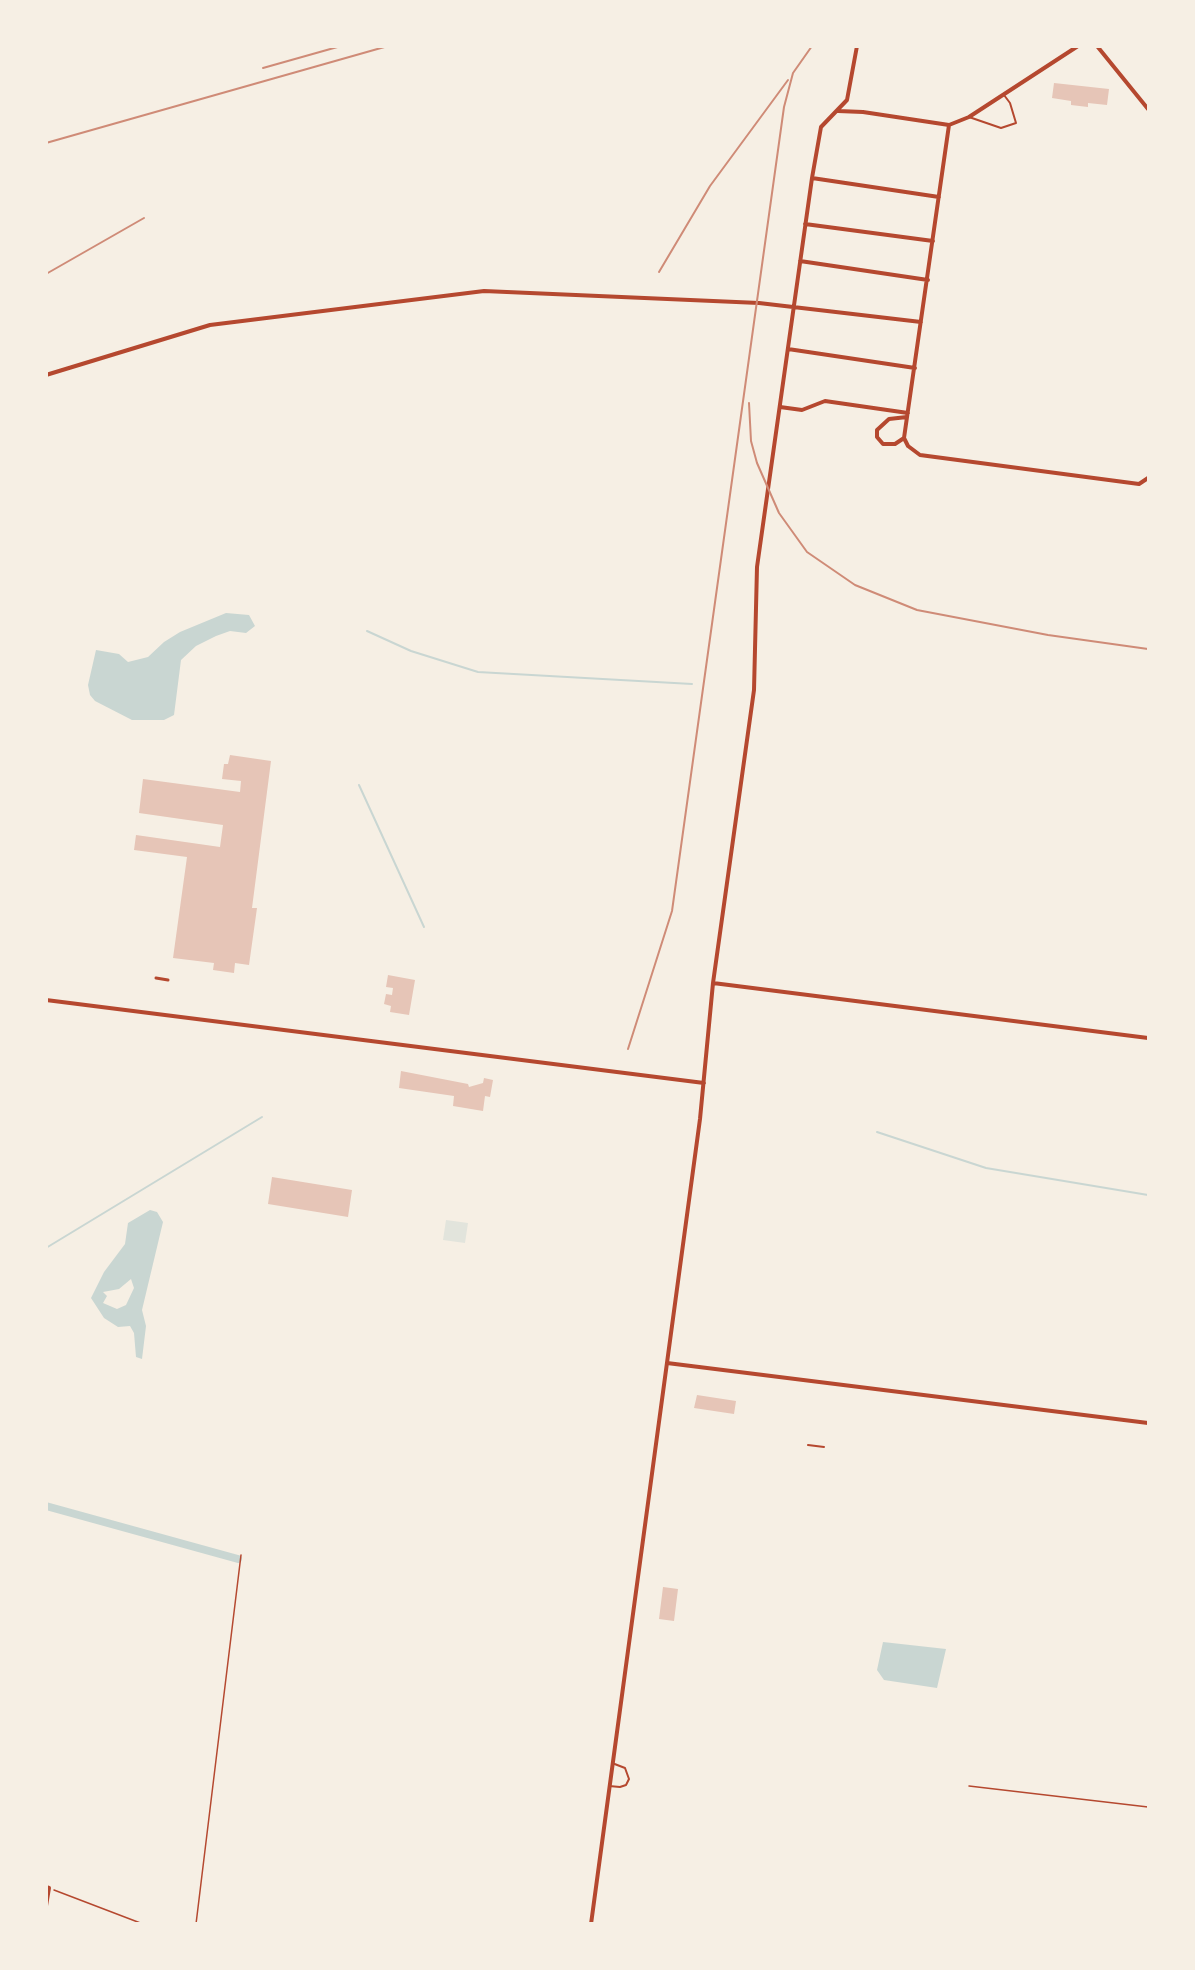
<!DOCTYPE html>
<html>
<head>
<meta charset="utf-8">
<style>
	body { margin:0 }
	#map { position:relative; width:1195px; height:1970px; overflow:hidden; background:#f6efe4; font-family:"Times New Roman",serif }
	canvas { display:block }
	.frame { position:absolute; inset:0; border:48px solid #f6efe4; pointer-events:none }
</style>
</head>
<body>
<div id="map">
<canvas width="1195" height="1970"></canvas>
<div class="frame"></div>
</div>
<script>
const g = document.querySelector('canvas').getContext('2d');
g.lineJoin = 'round';
function fillPath(path, color) {
  g.fillStyle = color;
  g.fill(path, 'evenodd');
}
function toPath(rows) {
  const path = new Path2D();
  for (const r of rows) {
    path.moveTo(r[0], r[1]);
    for (let i = 2; i < r.length; i += 2) path.lineTo(r[i], r[i + 1]);
  }
  return path;
}
function trace(path, color, width, dash) {
  g.strokeStyle = color;
  g.lineWidth = width;
  g.lineCap = dash ? 'butt' : 'round';
  g.setLineDash(dash || []);
  g.stroke(path);
}
fillPath(toPath([
	[446,1220,468,1223,465,1243,443,1240]
]), '#e2e4dc');
fillPath(toPath([
	[226,613,249,615,255,626,246,633,230,631,216,636,196,646,181,660,174,715,164,720,132,720,95,701,90,695,88,685,96,650,119,654,128,662,148,657,164,642,180,632],
	[150,1210,157,1212,163,1222,142,1310,146,1326,142,1359,136,1357,134,1333,130,1326,118,1327,104,1318,91,1298,104,1272,125,1244,128,1223],
	[131,1279,134,1288,126,1305,117,1309,103,1303,107,1296,103,1292,119,1289],
	[883,1642,946,1649,937,1688,884,1680,877,1670]
]), '#c9d6d2');
trace(toPath([
	[367,631,411,651,478,672,692,684],
	[359,785,424,927],
	[877,1132,986,1168,1148,1195],
	[46,1248,262,1117]
]), '#c9d6d2', 2);
trace(toPath([
	[46,1506,238,1559]
]), '#c9d6d2', 8);
fillPath(toPath([
	[1054,83,1109,89,1107,105,1088,103,1088,107,1071,105,1071,101,1052,98],
	[230,755,271,761,252,908,257,908,249,965,235,963,234,973,213,970,214,963,173,958,187,857,134,850,136,835,220,847,223,825,139,813,143,779,240,792,241,781,222,779,224,764,228,764],
	[388,975,415,980,409,1015,390,1012,391,1006,384,1004,386,994,392,995,393,988,386,987],
	[401,1071,468,1084,469,1087,483,1083,484,1078,493,1080,490,1097,485,1096,483,1111,453,1106,454,1096,399,1088],
	[272,1177,352,1190,348,1217,268,1204],
	[697,1395,736,1401,734,1414,694,1408],
	[663,1587,678,1589,674,1621,659,1619]
]), '#e6c5b7');
trace(toPath([
	[969,1786,1148,1807],
	[54,1890,143,1924],
	[196,1924,241,1555]
]), '#b5482f', 1.5);
trace(toPath([
	[969,117,1001,128,1016,123,1010,103,1004,95],
	[808,1445,824,1447],
	[609,1786,620,1787,626,1785,629,1779,625,1768,612,1763]
]), '#b5482f', 2);
trace(toPath([
	[156,978,168,980]
]), '#b5482f', 3);
trace(toPath([
	[1097,46,1148,109],
	[838,111,863,112,949,125,969,117,1078,46],
	[949,125,904,438,908,446,920,455,1139,484,1148,478],
	[812,178,939,197],
	[805,224,933,241],
	[800,261,928,280],
	[788,349,915,368],
	[46,375,210,325,484,291,759,303,921,322],
	[780,407,802,410,825,401,908,413],
	[904,438,895,444,883,444,877,437,877,430,889,419,907,417],
	[713,983,1148,1038],
	[46,1000,704,1083],
	[667,1363,1148,1423],
	[46,1887,49,1888,46,1906],
	[591,1924,700,1119,713,983,754,690,757,567,812,178,821,127,847,100,857,46]
]), '#b5482f', 4);
trace(toPath([
	[263,68,341,46],
	[46,143,388,46],
	[659,272,710,186,788,80],
	[46,274,144,218],
	[749,403,751,441,757,463,779,513,807,552,855,585,917,610,1048,635,1148,649],
	[628,1049,672,911,784,107,793,73,812,46]
]), '#cf8b77', 2);
</script>
</body>
</html>
